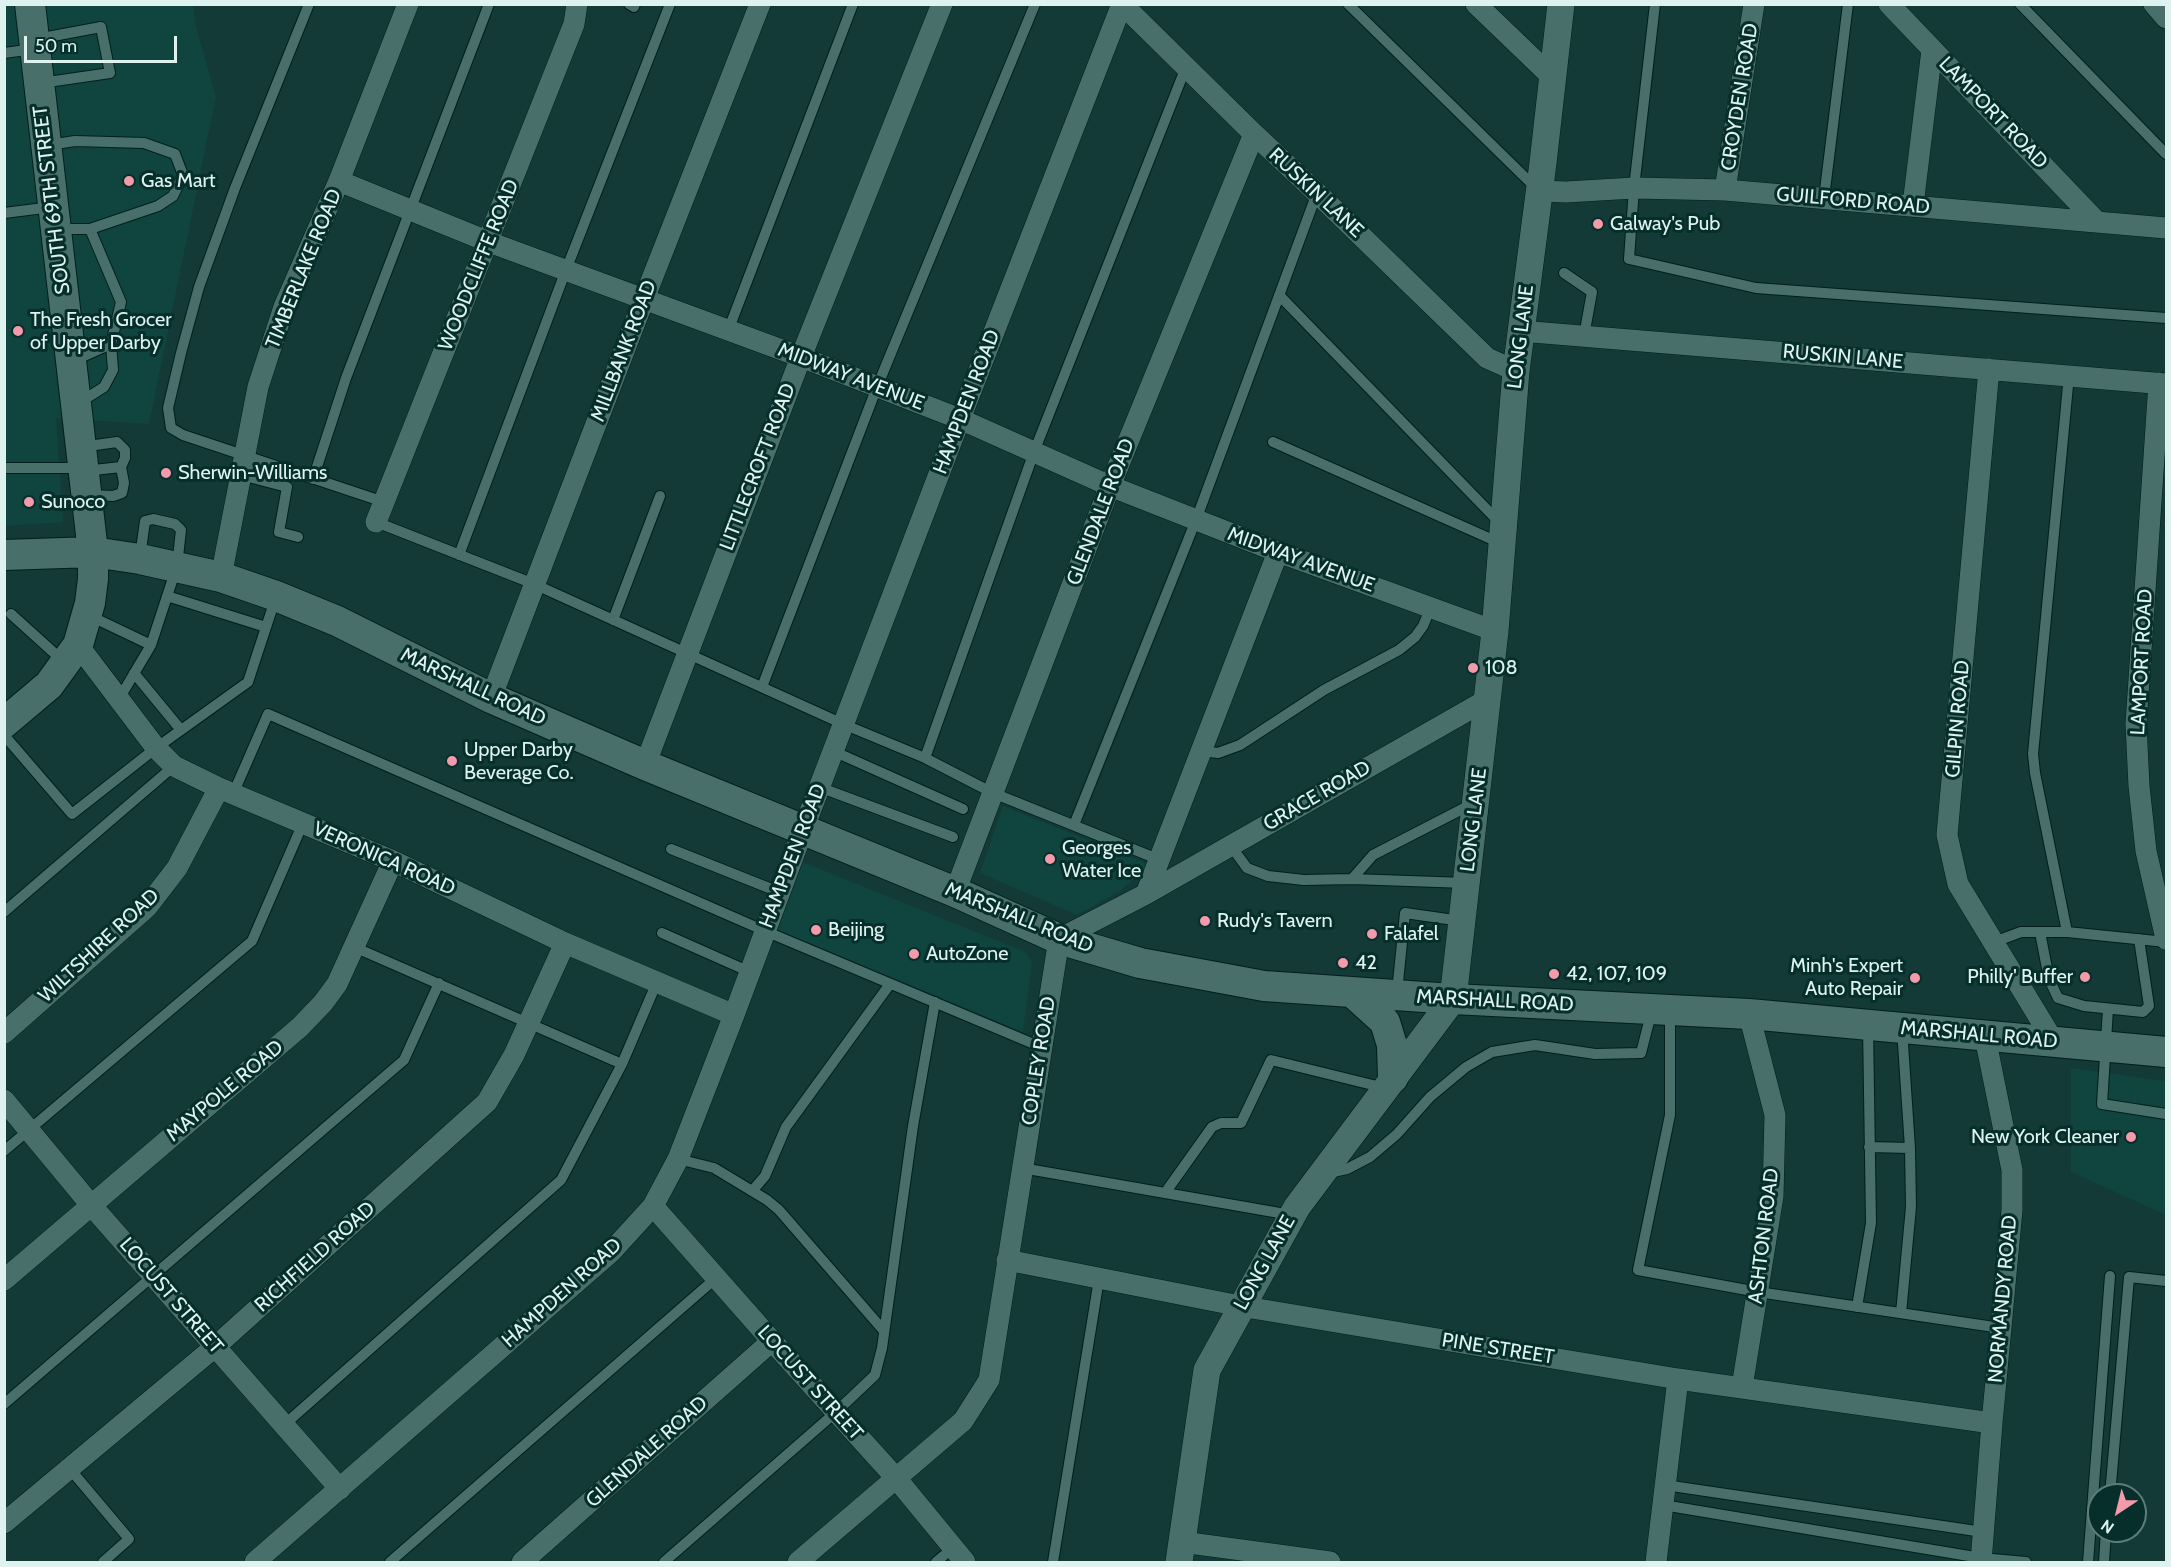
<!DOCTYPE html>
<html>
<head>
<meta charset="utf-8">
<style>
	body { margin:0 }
	#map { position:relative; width:2171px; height:1567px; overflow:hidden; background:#133a36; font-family:Cabin,sans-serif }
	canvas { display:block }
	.frame { position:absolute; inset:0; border:6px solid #def3f0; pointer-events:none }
	.north { position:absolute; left:2087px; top:1483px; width:60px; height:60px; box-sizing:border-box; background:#062f2b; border:2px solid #5c7d7a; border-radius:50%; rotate:215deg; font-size:16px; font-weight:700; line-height:24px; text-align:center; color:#def3f0 }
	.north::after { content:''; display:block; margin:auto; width:21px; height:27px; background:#f39aab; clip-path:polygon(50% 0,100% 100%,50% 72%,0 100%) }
	.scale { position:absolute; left:24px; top:36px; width:153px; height:27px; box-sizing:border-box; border:3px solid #def3f0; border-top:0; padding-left:8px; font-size:18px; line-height:21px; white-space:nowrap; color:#def3f0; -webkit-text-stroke:4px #062f2b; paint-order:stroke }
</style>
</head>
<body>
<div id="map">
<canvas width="2171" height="1567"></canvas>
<div class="frame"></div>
<div class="north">N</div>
<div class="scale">50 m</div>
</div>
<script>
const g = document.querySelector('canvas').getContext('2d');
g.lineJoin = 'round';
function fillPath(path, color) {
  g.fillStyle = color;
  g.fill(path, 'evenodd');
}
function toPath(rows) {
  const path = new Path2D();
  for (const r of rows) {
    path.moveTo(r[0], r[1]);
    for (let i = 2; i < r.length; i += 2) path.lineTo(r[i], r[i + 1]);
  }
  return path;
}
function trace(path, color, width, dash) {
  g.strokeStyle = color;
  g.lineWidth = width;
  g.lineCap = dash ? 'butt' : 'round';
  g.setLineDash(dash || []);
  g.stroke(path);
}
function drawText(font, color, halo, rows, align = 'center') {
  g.font = font + ' Cabin,sans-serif';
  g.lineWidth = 6;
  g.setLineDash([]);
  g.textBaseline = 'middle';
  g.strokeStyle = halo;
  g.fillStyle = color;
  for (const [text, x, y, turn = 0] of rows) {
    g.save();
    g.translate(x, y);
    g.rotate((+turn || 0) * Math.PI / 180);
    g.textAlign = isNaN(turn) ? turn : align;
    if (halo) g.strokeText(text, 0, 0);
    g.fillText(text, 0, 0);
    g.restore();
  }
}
fillPath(toPath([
	[5,5,193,5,196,26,216,97,149,424,56,418,63,522,5,526],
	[1003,806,1150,865,1120,891,1077,915,980,873],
	[803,862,1025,952,1032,962,1023,1032,778,930],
	[2071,1068,2166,1081,2166,1215,2071,1172]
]), '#10443f');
const service = toPath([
	[309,4,235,188,199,287,181,353,168,408,171,428,183,435,384,502],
	[629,4,634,7,635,4],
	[1348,4,1537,189],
	[1655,4,1634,188,1629,259,1756,288,2166,318],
	[2020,4,2166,154],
	[37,39,101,27,110,73,41,83],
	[4,53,34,49],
	[49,145,75,141,144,143,175,154,183,175,173,196,158,206,90,229,57,229],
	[1824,198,1848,4],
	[4,213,52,207],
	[1564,273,1592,292,1584,336],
	[1279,295,1500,523],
	[728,331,853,4],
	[73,361,111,344,121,302,90,229],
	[79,403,104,387,113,370,111,344],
	[1273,442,1500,543],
	[81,447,117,442,125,450,125,458,121,467,85,471],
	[4,468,80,468],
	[241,475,287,487,279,532,298,537],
	[313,479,346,378,489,4],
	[89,495,113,496,122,493,124,483,121,467],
	[376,522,534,584,843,724,925,758,993,793,1160,860],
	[459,555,566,270,670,4],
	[167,596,266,627],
	[11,614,63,661],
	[88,615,151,645],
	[613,620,660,496],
	[134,673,181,730],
	[762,687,877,387,1035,4],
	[119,699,151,645,177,566,181,530,175,524,153,519,145,521,140,557],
	[4,735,72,814,156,748,248,682,276,597],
	[833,751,963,809],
	[1202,751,1218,753,1240,745,1324,690,1399,650,1415,637,1423,626,1431,607],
	[925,758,1034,452,1186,67],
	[819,787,953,837],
	[233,794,268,714,765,931,1041,1047],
	[1074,825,1196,520,1317,193],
	[1231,846,1247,868,1268,876,1304,880,1352,879],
	[671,849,779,892],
	[1466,883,1352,879,1373,855,1472,804],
	[4,912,174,766],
	[2040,932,2049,979,2058,998,2084,1006,2143,1012,2149,1006,2139,939],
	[2067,932,2035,773,2033,754,2069,375],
	[662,933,750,972],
	[1994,942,2021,932,2067,932,2166,942],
	[354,947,622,1064],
	[1397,992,1405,913,1461,921],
	[2108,1009,2102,1104,2166,1114],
	[1670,1011,1670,1115,1638,1270,1758,1292,2001,1328],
	[1869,1147,1910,1148],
	[4,1151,252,941,303,823],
	[678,1159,714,1168,767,1200,779,1210,884,1331],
	[1022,1168,1291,1215],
	[1328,1173,1347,1169,1370,1157,1397,1134,1430,1097,1466,1067,1492,1052,1535,1045,1595,1054,1641,1053,1652,1010],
	[753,1190,765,1176,786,1127,890,984],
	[1165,1193,1212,1127,1221,1123,1241,1123,1271,1060,1385,1088],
	[1857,1307,1871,1223,1868,1026],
	[1901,1313,1911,1207,1910,1148,1902,1029],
	[4,1404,404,1060,439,983],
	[284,1425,561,1180,622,1064,657,982],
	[70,1469,129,1539,103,1562],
	[1665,1485,1983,1532],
	[2110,1495,2129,1277,2166,1281],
	[1663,1505,1981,1558,2026,1562],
	[390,1562,716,1278],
	[664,1562,836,1412,875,1375,882,1348,913,1126,935,1002],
	[936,1562,953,1548],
	[1053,1562,1099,1279],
	[2088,1562,2110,1276],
	[2104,1562,2106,1531]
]);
const minor = toPath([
	[1122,4,1254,134,1317,193,1487,358,1516,371],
	[1476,4,1553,78],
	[1889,4,2097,222],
	[2154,4,2166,18],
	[339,181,489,242,801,357,960,419,1110,486,1278,552,1495,631],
	[1725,190,1754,4],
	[1539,191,1566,192,1634,188,1725,190,2166,228],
	[1913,205,1932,50],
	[1520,331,2166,384],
	[1989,369,1947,835,1958,884,2054,1042],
	[2159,383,2136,724,2139,786,2146,851,2166,939],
	[376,522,574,24,577,4],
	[221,577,258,387,284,307,339,181,408,4],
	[78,645,156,748,174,766,219,788,393,861,565,943,734,1015],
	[491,698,644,299,760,4],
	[645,765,801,357,942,4],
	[955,892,1110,486,1254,134],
	[1146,894,1278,552],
	[4,1033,147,907,177,868,219,788],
	[4,1100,91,1205,340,1489],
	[653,1206,772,1341,896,1478,965,1562],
	[1007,1260,1240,1306,1678,1379,1992,1423],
	[4,1280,300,1027,323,1003,337,984,393,861],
	[1742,1387,1773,1196,1775,1115,1749,1014],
	[4,1523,216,1346,487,1102,514,1055,565,943],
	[1182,1542,1330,1562],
	[255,1562,612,1251,653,1206,678,1159,734,1015,803,830,960,419,1122,4],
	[522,1562,772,1341],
	[798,1562,963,1421,989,1380,1059,939,1146,894,1488,699],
	[1656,1562,1678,1379],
	[1981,1562,1992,1423,2012,1210,2012,1170,1985,1037]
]);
const tertiary = toPath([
	[1179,1562,1207,1370,1297,1207,1453,999,1495,631,1516,371,1543,163,1561,4]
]);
const secondary = toPath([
	[4,555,93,552,140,559,221,577,276,596,337,621,491,698,645,765,955,892,1059,939,1140,963,1264,986,1453,999,1749,1014,2166,1052],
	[4,723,49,685,78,645,90,603,93,579,93,552,30,4],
	[1352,992,1385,1022,1392,1045,1393,1078]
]);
trace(service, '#021f1c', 12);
trace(minor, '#021f1c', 22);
trace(tertiary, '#021f1c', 28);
trace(secondary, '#021f1c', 32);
trace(service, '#496f6a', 10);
trace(minor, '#496f6a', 21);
trace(tertiary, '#496f6a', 27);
trace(secondary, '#496f6a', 30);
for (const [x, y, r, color] of [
	[129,181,6,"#f39aab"],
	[1598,224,6,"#f39aab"],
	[18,331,6,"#f39aab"],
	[166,473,6,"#f39aab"],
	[29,502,6,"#f39aab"],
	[1473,668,6,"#f39aab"],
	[452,761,6,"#f39aab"],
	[1050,859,6,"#f39aab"],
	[1205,921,6,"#f39aab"],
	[816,930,6,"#f39aab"],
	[1372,934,6,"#f39aab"],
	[914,954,6,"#f39aab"],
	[1343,963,6,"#f39aab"],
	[1554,974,6,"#f39aab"],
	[2085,977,6,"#f39aab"],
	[1915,978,6,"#f39aab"],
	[2131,1137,6,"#f39aab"]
]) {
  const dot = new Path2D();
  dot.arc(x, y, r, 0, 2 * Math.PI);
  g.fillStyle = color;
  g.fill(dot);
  trace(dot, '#062f2b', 2);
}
drawText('20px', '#def3f0', '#062f2b', [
	["CROYDEN ROAD",1740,97,-81],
	["LAMPORT ROAD",1993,113,46],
	["RUSKIN LANE",1316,193,43],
	["SOUTH 69TH STREET",52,200,-97],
	["GUILFORD ROAD",1853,201,5],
	["WOODCLIFFE ROAD",479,265,-68],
	["TIMBERLAKE ROAD",304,269,-68],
	["LONG LANE",1521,337,-83],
	["MILLBANK ROAD",624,351,-69],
	["RUSKIN LANE",1843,357,5],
	["MIDWAY AVENUE",851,377,21],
	["HAMPDEN ROAD",967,402,-69],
	["LITTLECROFT ROAD",758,467,-69],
	["GLENDALE ROAD",1101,512,-69],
	["MIDWAY AVENUE",1301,560,20],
	["LAMPORT ROAD",2142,662,-87],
	["MARSHALL ROAD",473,687,25],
	["GILPIN ROAD",1958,719,-85],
	["GRACE ROAD",1317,796,-30],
	["LONG LANE",1474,820,-83],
	["HAMPDEN ROAD",793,856,-69],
	["VERONICA ROAD",384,859,24],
	["MARSHALL ROAD",1019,918,22],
	["WILTSHIRE ROAD",99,946,-43],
	["MARSHALL ROAD",1495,1001,3],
	["MARSHALL ROAD",1979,1035,5],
	["COPLEY ROAD",1039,1061,-81],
	["MAYPOLE ROAD",225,1091,-40],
	["ASHTON ROAD",1764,1236,-83],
	["RICHFIELD ROAD",315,1257,-42],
	["LONG LANE",1265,1263,-61],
	["HAMPDEN ROAD",562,1293,-42],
	["LOCUST STREET",171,1296,49],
	["NORMANDY ROAD",2003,1299,-85],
	["PINE STREET",1498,1349,9],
	["LOCUST STREET",810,1383,48],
	["GLENDALE ROAD",647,1452,-42]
]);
drawText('20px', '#def3f0', '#062f2b', [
	["Gas Mart",141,181],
	["Galway's Pub",1610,224],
	["The Fresh Grocer",30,320],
	["of Upper Darby",30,343],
	["Sherwin-Williams",178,473],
	["Sunoco",41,502],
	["108",1485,668],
	["Upper Darby",464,750],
	["Beverage Co.",464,773],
	["Georges",1062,848],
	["Water Ice",1062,871],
	["Rudy's Tavern",1217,921],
	["Beijing",828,930],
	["Falafel",1384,934],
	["AutoZone",926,954],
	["42",1355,963],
	["Minh's Expert",1903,966,"right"],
	["Auto Repair",1903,989,"right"],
	["42, 107, 109",1566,974],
	["Philly' Buffer",2073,977,"right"],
	["New York Cleaner",2119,1137,"right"]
], 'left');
</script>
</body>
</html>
